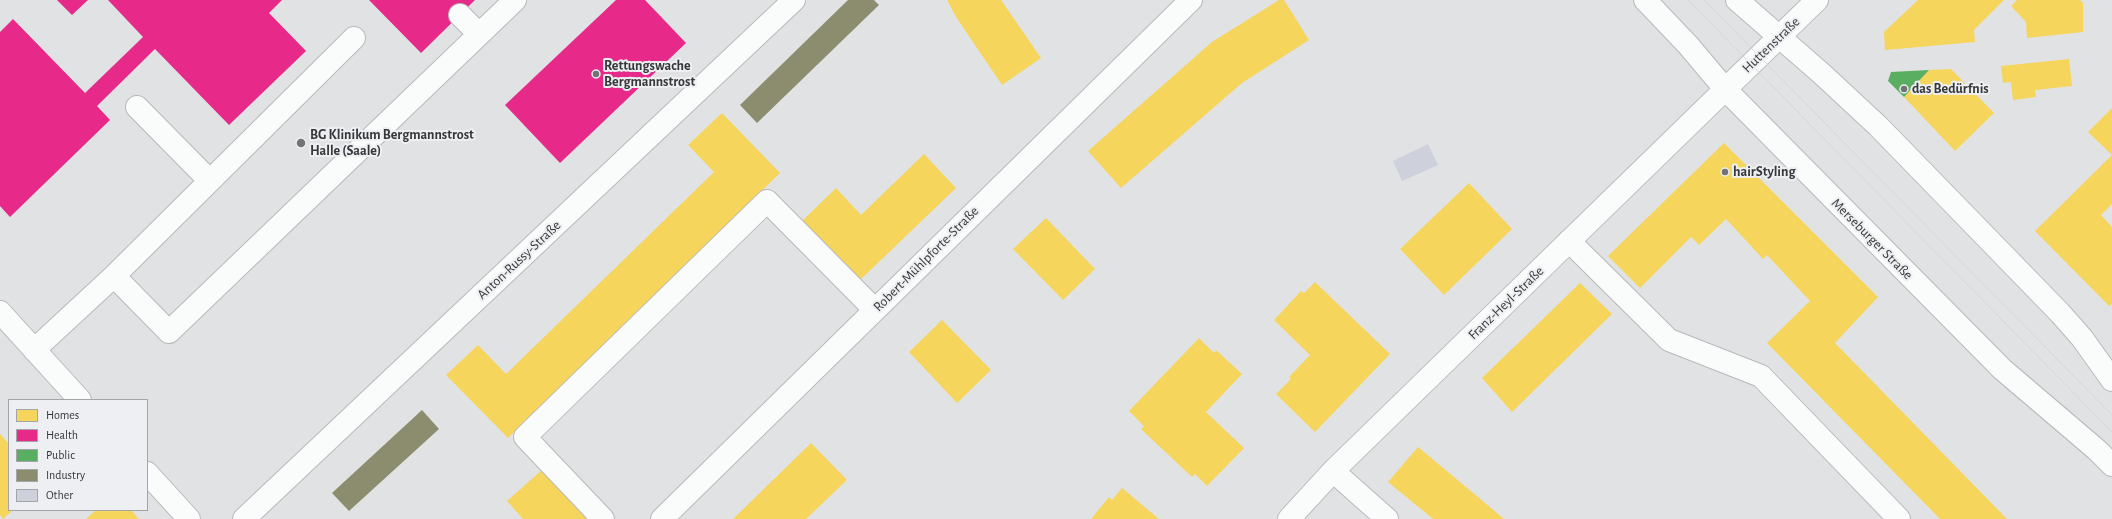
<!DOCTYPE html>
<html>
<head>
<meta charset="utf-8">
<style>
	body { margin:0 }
	#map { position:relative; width:2112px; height:519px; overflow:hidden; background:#e1e2e4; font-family:"Alegreya Sans",sans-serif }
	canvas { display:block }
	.legend { position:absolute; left:8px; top:399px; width:140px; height:112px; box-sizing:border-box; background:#edeff2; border:1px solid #a4a5a8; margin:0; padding:5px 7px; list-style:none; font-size:12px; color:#363738 }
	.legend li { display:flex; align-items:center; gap:8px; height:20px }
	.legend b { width:20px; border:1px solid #a4a5a8 }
</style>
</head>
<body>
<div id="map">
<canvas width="2112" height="519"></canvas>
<ul class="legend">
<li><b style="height:11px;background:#f6d55c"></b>Homes</li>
<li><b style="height:11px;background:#e7298a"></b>Health</li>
<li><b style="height:11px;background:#5aae61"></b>Public</li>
<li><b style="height:11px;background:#8c8c6e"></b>Industry</li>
<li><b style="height:11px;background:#ced0dc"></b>Other</li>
</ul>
</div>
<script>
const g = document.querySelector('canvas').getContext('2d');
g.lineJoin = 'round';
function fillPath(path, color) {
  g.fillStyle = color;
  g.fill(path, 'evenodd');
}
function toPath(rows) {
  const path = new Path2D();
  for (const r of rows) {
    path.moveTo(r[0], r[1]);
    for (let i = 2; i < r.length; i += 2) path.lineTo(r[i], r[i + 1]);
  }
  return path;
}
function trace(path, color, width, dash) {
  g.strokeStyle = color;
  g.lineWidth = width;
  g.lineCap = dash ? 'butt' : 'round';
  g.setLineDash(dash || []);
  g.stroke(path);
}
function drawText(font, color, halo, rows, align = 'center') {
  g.font = font + ' "Alegreya Sans",sans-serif';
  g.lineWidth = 4;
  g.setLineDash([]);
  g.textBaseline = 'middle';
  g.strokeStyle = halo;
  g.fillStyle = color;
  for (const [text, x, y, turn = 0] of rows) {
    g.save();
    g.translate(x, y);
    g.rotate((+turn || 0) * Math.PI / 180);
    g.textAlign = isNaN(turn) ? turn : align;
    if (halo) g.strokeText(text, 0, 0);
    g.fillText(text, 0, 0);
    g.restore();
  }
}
fillPath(toPath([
	[947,0,1001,0,1041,58,1002,85,956,17],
	[1279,0,1284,0,1309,40,1242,83,1121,188,1088,151,1212,42],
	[1918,0,2004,0,1974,30,1975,42,1885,50,1884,32],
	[2017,0,2080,0,2083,3,2083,32,2027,38,2026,22,2011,6],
	[2069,59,2072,86,2035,90,2036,97,2013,100,2011,82,2003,83,2001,66],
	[1951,69,1994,113,1955,151,1904,97,1929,70],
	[2112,108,2112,204,2101,215,2112,227,2112,304,2109,306,2035,231,2112,155,2088,132],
	[722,113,780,173,508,438,446,375,478,345,506,374,714,172,688,145],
	[1724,143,1878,297,1835,343,2007,519,1940,519,1767,343,1810,301,1767,255,1763,259,1726,219,1699,245,1691,237,1640,288,1608,256],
	[924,154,956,188,859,281,801,222,836,188,861,215],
	[1469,183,1512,229,1444,295,1400,249],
	[1046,218,1095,269,1063,300,1013,249],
	[1315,282,1390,354,1315,432,1276,394,1291,379,1289,377,1310,355,1274,320,1301,291,1304,293],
	[1580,283,1612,314,1512,412,1482,378],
	[942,320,991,370,957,403,909,352],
	[1199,338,1214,353,1216,350,1242,374,1206,412,1244,448,1207,486,1195,474,1192,477,1141,429,1144,426,1129,411],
	[0,434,9,444,9,510,13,510,3,519,0,515],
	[811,443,847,480,806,519,733,519],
	[1418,447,1472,492,1504,519,1433,519,1388,482],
	[543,469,590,519,523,519,507,501],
	[1122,488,1159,519,1091,519,1109,497,1112,500],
	[96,510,131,510,139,519,86,519]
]), '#f6d55c');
fillPath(toPath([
	[57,0,88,0,72,15],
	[108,0,282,0,269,13,306,51,229,125,155,49,97,106,110,120,10,217,0,206,0,32,13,19,85,93,143,37],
	[369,0,475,0,421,53],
	[616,0,645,0,686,43,560,163,505,105]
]), '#e7298a');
fillPath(toPath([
	[1929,70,1904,97,1888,81,1891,72]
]), '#5aae61');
fillPath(toPath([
	[848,0,874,0,879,5,757,123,740,105],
	[422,410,439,429,349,511,332,493]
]), '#8c8c6e');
fillPath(toPath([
	[1428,144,1438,165,1402,181,1393,161]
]), '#ced0dc');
const minor = toPath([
	[460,15,479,34],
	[137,107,210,181],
	[1569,241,1669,340,1761,376,1899,519],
	[114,276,169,332,515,0],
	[0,312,80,400],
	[34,350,114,276,354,38],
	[1333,471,1387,519],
	[147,473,189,519],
	[244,519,794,0],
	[603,519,525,437,767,201,875,310],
	[662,519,1191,0],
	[1289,519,1333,471,1817,0]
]);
const major = toPath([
	[1645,0,1688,45,1725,89,2002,369,2097,450,2112,465],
	[1737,0,1822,74,1878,126,2060,313,2082,338,2112,380]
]);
trace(minor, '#b8b9bb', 24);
trace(major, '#b8b9bb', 24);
trace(minor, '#fafbfb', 22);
trace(major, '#fafbfb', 22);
trace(toPath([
	[1688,0,2112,432],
	[1704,0,2112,415]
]), '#d6d7d7', 1);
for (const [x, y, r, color] of [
	[596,74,4,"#727374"],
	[1904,89,4,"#727374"],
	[301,143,5,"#727374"],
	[1725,172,4,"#727374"]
]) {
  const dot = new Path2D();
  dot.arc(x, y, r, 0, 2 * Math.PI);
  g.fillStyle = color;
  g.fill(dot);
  trace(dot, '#edeff2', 1.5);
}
drawText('14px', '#363738', '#edeff2', [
	["Huttenstraße",1771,45,-44],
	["Merseburger Straße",1872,239,45],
	["Robert-Mühlpforte-Straße",926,259,-45],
	["Anton-Russy-Straße",519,260,-43],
	["Franz-Heyl-Straße",1506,303,-44]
]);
drawText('bold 14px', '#363738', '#edeff2', [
	["Rettungswache",604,66],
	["Bergmannstrost",604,82],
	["das Bedürfnis",1912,89],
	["BG Klinikum Bergmannstrost",310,135],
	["Halle (Saale)",310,151],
	["hairStyling",1733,172]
], 'left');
</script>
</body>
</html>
